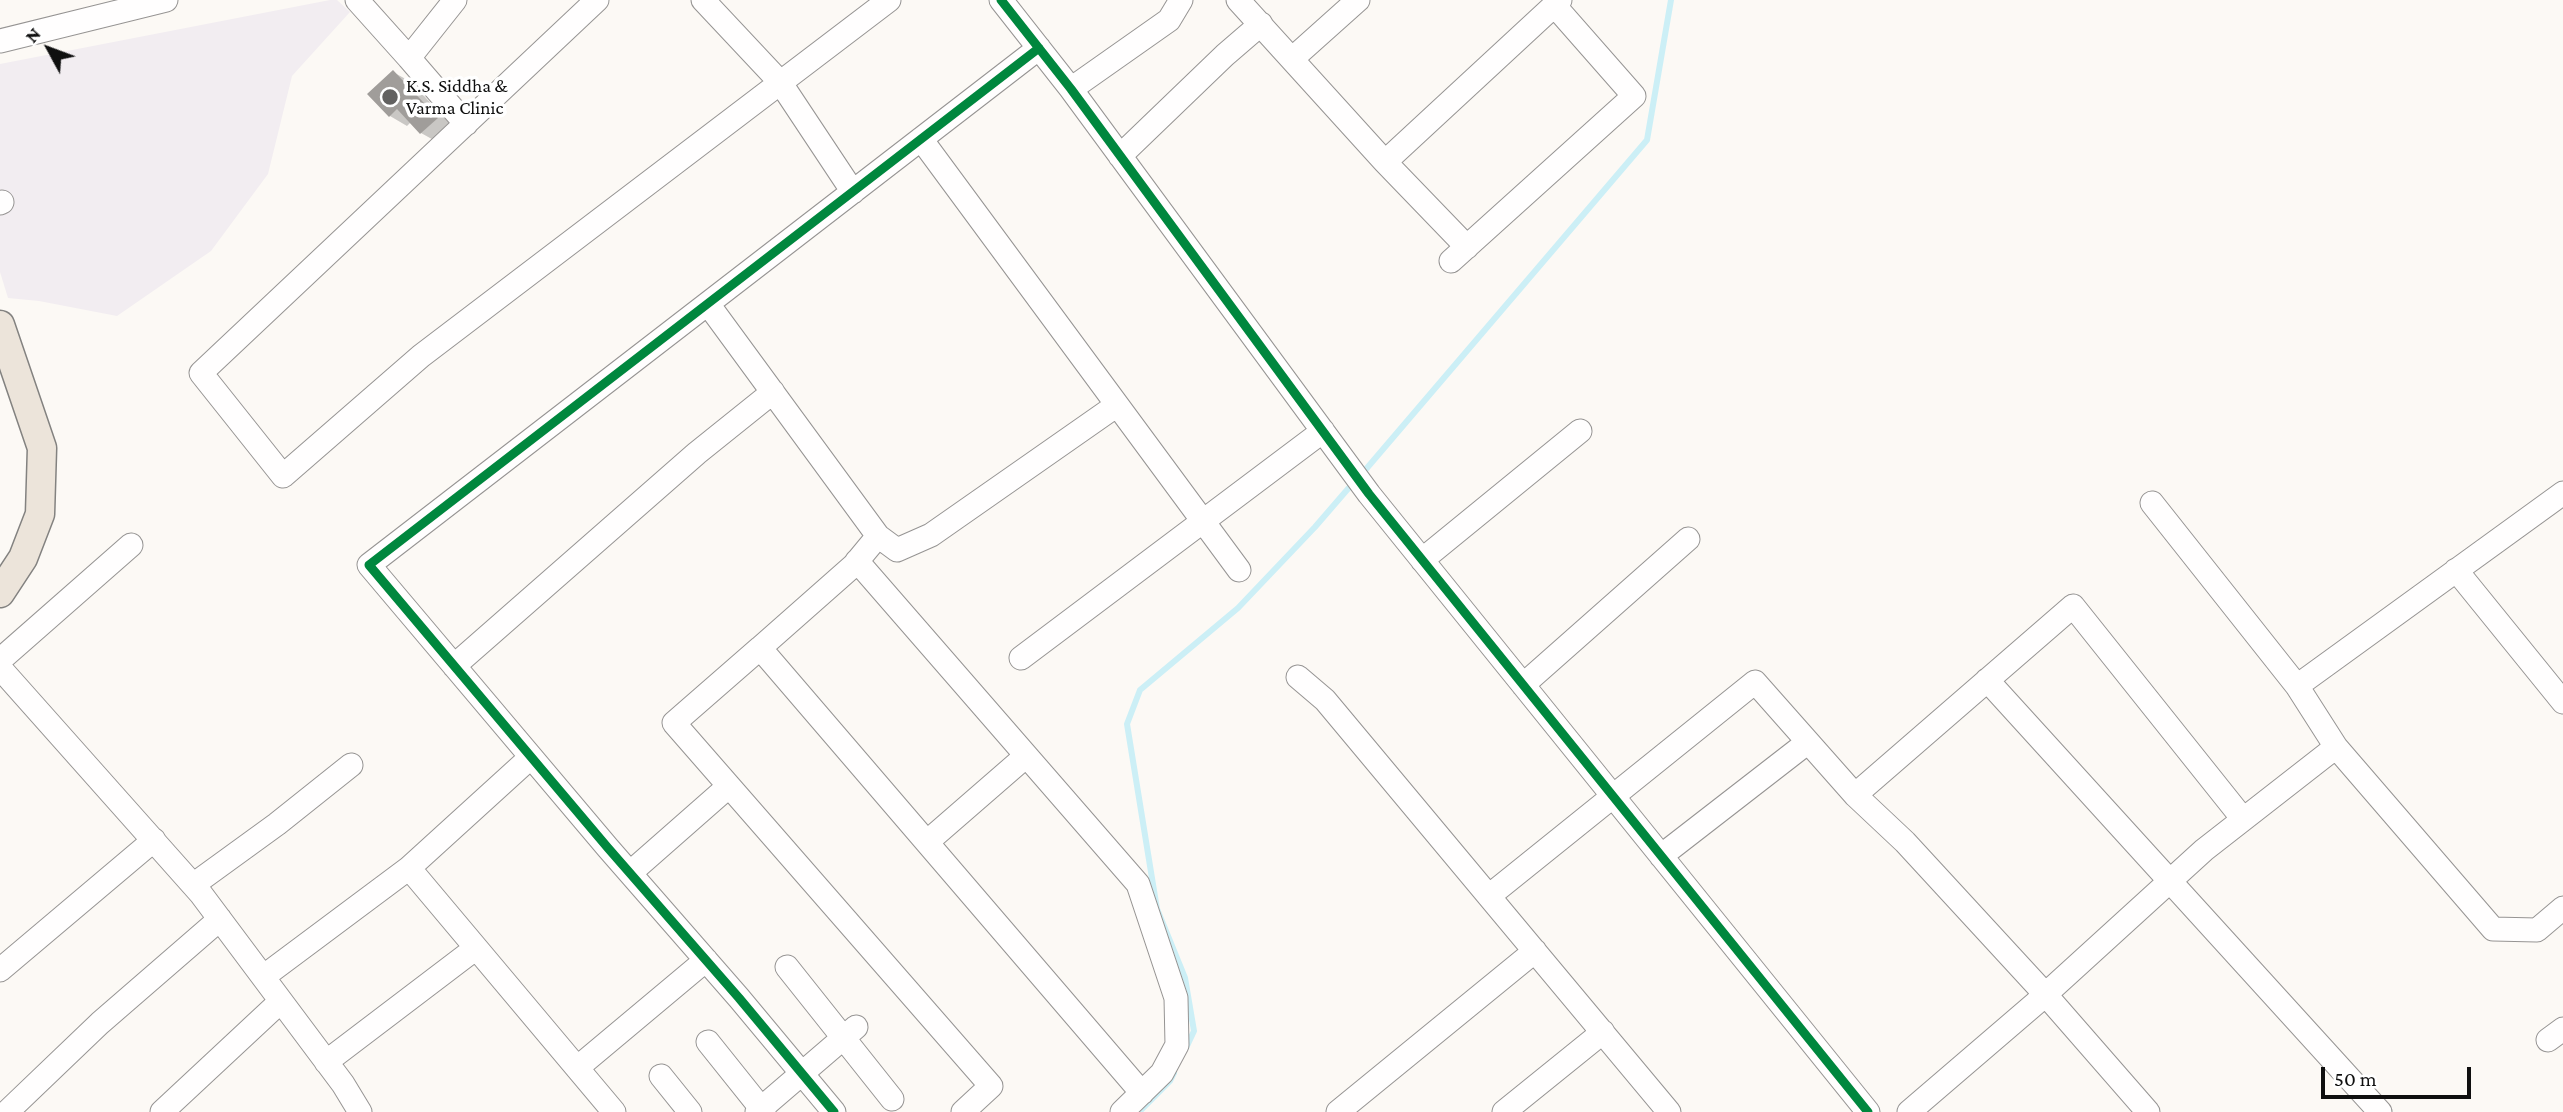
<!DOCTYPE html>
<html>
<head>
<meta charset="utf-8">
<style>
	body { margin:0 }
	#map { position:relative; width:2563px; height:1112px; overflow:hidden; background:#fcf9f5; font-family:"Crimson Pro",serif }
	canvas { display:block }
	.north { position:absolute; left:14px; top:14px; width:70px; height:70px; -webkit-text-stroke:5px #fff; paint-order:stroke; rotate:311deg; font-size:19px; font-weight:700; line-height:28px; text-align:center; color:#0f0f0f }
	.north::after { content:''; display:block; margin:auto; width:24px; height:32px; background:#0f0f0f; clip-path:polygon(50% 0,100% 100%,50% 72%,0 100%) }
	.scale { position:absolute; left:2321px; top:1067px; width:150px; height:32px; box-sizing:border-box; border:4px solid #0f0f0f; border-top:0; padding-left:9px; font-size:21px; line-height:24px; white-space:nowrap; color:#0f0f0f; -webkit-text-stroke:5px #fff; paint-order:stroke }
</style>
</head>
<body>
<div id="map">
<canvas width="2563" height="1112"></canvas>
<div class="north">N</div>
<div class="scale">50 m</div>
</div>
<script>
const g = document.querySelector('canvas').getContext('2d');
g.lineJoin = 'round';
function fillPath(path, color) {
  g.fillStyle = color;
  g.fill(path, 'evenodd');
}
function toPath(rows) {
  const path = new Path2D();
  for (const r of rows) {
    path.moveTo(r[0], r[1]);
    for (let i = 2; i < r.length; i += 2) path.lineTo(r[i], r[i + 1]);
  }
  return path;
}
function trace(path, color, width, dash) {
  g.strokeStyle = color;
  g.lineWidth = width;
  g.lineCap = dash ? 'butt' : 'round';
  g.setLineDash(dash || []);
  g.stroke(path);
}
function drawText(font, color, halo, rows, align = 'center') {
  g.font = font + ' "Crimson Pro",serif';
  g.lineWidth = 7;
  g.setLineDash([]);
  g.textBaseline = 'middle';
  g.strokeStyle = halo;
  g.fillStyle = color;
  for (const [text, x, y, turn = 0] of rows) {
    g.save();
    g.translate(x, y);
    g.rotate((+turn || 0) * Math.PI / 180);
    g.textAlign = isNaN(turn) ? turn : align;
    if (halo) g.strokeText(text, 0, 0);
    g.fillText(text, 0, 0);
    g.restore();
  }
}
fillPath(toPath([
	[330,0,337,0,350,12,292,76,268,174,211,251,117,316,39,301,8,298,0,272,0,64]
]), '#f2edf1');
fillPath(toPath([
	[393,72,411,82,454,128,439,143,421,133,411,122,407,126,390,116]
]), '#0003');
trace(toPath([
	[1361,475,1647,140,1671,0],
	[1186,1048,1194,1031,1185,978,1157,909,1127,724,1140,690,1238,608,1315,527,1353,483],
	[1139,1112,1170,1081,1174,1073]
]), '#cceff6', 6);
fillPath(toPath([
	[393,70,438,118,420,134,397,109,389,117,367,94]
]), '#a09d9a');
const minor = toPath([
	[357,0,409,58,455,0],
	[597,0,201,373,283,476,421,356,889,0],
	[703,0,780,82,853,192],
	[1001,0,1071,89,1369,494,1868,1112],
	[1238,0,1385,162,1560,0],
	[0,41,166,0],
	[409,58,466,124],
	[1292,59,1358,0],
	[1071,89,1169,20,1181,0],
	[921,139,1239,570],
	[1120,156,1225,55,1261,24],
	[1385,162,1467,247],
	[0,203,2,202],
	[1451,261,1634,96,1554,5],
	[708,304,878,536,854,565,760,648,1142,1093],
	[2152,503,2297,686,2336,747,2493,929,2537,930,2563,908],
	[878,536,897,550,931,535,1117,405],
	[1422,560,1580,431],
	[857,561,1138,884,1176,998,1177,1045,1162,1073,1122,1112],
	[2456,570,2563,702],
	[760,648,674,723,991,1086,963,1112],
	[1021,658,1323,431],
	[0,660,131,545],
	[454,666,697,453,773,392],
	[0,668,201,894,343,1084,360,1112],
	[1298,677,1325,700,1669,1112],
	[1987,680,2380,1112],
	[1523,685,1688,539],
	[2297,686,2563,493],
	[1855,795,2073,606,2243,819],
	[927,842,1026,756],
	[1661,856,1808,742],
	[409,868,531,757],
	[630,873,729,786],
	[193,885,277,824,351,765],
	[1489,896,1755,682,1855,795,1905,842,2045,994,2148,1112],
	[787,967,892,1099],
	[0,970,154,840],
	[263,977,409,868,614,1112],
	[2548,1040,2563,1029],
	[708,1042,764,1112],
	[326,1062,476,948],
	[577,1068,706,960],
	[661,1076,690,1112],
	[7,1112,100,1023,220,919],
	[162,1112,281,1001],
	[757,1112,856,1027],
	[834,1112,739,998,608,848,369,565,1039,48],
	[1338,1112,1535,951],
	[1504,1112,1603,1032],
	[1909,1112,2036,1003,2204,850,2336,747]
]);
const major = toPath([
	[0,325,42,448,40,514,23,558,0,593]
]);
trace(minor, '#969493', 25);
trace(major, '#838280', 31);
trace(minor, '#fffefe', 23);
trace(major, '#ece4da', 28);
trace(toPath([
	[1001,0,1071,89,1369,494,1868,1112],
	[834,1112,739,998,608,848,369,565,1039,48]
]), '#00873e', 9);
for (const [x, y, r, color] of [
	[390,97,9,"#626160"]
]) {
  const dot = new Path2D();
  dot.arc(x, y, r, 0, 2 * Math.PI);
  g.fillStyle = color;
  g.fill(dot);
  trace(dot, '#fff', 2.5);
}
drawText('19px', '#0f0f0f', '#fff', [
	["K.S. Siddha &",406,86],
	["Varma Clinic",406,108]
], 'left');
</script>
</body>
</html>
